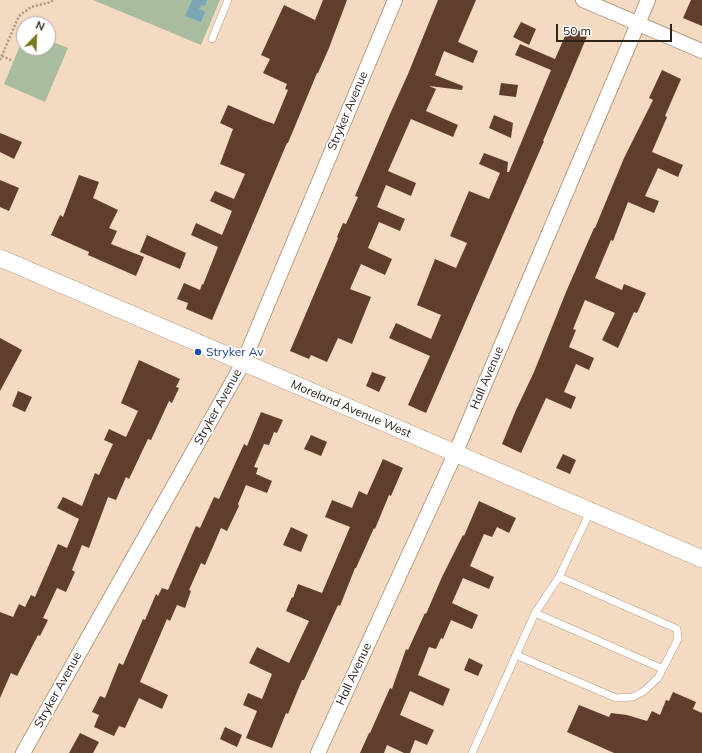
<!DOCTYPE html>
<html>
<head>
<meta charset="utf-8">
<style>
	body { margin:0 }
	#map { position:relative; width:702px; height:753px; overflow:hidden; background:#f4dac0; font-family:Mulish,sans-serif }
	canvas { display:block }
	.north { position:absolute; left:16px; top:16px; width:40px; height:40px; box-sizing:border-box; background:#fff; border:1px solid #aba7a3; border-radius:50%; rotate:23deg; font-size:11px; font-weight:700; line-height:16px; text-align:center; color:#2c2319 }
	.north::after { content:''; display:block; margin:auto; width:14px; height:18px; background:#797920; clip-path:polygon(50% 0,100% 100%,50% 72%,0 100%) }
	.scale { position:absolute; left:556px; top:24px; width:116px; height:18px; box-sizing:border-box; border:2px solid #2c2319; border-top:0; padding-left:5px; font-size:12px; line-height:14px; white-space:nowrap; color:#2c2319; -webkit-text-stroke:3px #fff; paint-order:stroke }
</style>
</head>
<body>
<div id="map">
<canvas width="702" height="753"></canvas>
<div class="north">N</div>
<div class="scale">50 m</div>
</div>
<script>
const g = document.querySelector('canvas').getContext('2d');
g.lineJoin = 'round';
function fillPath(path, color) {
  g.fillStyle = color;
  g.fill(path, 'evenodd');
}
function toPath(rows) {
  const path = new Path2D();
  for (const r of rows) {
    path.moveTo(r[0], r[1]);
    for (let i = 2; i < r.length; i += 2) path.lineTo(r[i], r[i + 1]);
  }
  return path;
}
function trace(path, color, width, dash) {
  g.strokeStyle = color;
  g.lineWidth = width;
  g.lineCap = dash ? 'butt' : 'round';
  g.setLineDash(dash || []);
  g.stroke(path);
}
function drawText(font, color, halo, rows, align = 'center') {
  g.font = font + ' Mulish,sans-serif';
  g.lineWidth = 4;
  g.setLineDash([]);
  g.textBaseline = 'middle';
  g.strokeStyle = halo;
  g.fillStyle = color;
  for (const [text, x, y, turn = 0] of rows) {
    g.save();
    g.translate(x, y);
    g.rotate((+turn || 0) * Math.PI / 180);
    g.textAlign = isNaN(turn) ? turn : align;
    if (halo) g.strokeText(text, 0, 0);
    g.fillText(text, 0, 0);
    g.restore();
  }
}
fillPath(toPath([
	[93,0,220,0,201,45],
	[24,36,24,48,48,48,48,40,68,48,45,102,4,84]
]), '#a9bca0');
fillPath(toPath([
	[192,0,207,0,205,6,201,5,199,9,205,12,201,22,185,16]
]), '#79a7b6');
fillPath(toPath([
	[323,0,347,0,329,48,318,73,317,73,288,143,287,143,212,320,186,309,188,303,177,299,184,283,200,290,202,284,203,285,218,247,191,235,196,223,222,235,232,211,210,201,215,191,234,199,245,174,220,164,233,129,220,123,228,105,263,120,274,124,288,90,285,89,287,84,263,73,270,59,261,55,284,5,315,20],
	[438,0,476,0,458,42,478,51,473,63,444,51,435,75,463,86,462,90,429,86,436,89,426,111,458,125,453,137,411,119,388,171,416,183,411,196,386,185,377,207,405,219,400,231,379,222,368,248,392,259,385,275,361,264,350,289,371,297,352,344,338,338,327,362,311,355,309,359,290,351,338,238,337,237,343,223,346,224,358,197,355,196,390,114,408,74],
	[691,0,702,0,702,26,683,18],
	[521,22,536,29,529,45,513,37],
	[569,27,588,34,543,141,544,141,426,413,408,405,430,356,389,338,396,323,431,339,441,315,417,305,435,259,456,268,467,243,450,236,469,191,489,199,500,173,479,164,484,153,508,162,507,172,509,172,551,70,515,55,520,44,555,59],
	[662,70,681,79,665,116,667,117,652,152,683,165,678,177,658,168,645,196,659,201,654,213,628,202,613,241,611,240,595,278,622,290,624,284,646,293,637,313,634,312,618,348,602,340,615,313,585,300,573,329,576,330,569,347,594,358,589,370,576,364,564,392,576,397,571,409,546,398,521,453,502,444,516,410,534,372,566,292,594,228,595,228,624,158,653,100,649,98],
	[501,83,518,85,516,97,499,95],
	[494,115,513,123,511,138,489,128],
	[0,133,22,142,14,159,0,152],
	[79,175,99,182,93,198,118,210,109,228,117,231,111,244,144,257,136,276,88,255,89,252,51,235,60,215,63,217],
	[0,180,19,188,9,211,0,207],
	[147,235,186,253,180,269,140,252],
	[0,338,22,350,0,391],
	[139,360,180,379,176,387,179,388,172,403,169,401,151,440,148,439,129,479,126,477,116,500,108,497,89,548,82,545,72,570,75,572,66,592,57,588,43,618,48,620,40,636,38,635,17,676,11,673,0,698,0,612,13,617,19,604,25,607,31,595,35,597,58,544,67,548,79,519,57,508,63,497,82,506,95,473,99,475,113,444,104,440,109,429,126,437,138,411,121,403],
	[372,372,386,377,379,392,366,386],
	[18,391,32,397,25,412,12,406],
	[261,412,283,420,277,433,274,432,269,445,264,444,254,467,258,468,256,474,272,481,267,493,246,485,238,504,239,506,227,531,221,528,205,565,201,563,189,590,191,591,185,608,177,605,170,621,167,619,140,682,168,695,162,709,139,698,125,728,119,726,114,736,94,727,99,715,92,712,100,696,105,698,119,663,123,665,143,619,145,620,156,594,158,596,162,588,168,590,196,526,200,528,214,497,219,499,244,444,247,446],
	[311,435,327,442,321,456,304,449],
	[563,454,576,460,570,474,556,468],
	[383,459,403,468,391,496,389,495,375,529,374,528,356,568,355,568,340,606,338,605,304,680,302,680,288,714,286,713,272,748,246,738,257,711,243,705,248,693,262,699,272,674,249,663,257,647,289,663,309,621,286,611,292,597,293,598,298,584,322,593,350,527,325,517,332,500,352,508,359,491,367,495],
	[479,501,516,518,509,533,497,527,492,537,484,534,470,566,494,577,489,589,463,578,452,603,478,615,472,629,451,620,443,639,441,638,436,649,429,647,418,675,450,689,443,706,410,691,400,715,434,730,427,745,415,740,410,753,404,753,387,745,384,753,360,753,369,733,370,733,390,688,392,689,406,649,408,650,425,613,426,614,442,577,463,535,464,536],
	[291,527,308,535,301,552,283,545],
	[469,658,483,665,478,676,464,670],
	[673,692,696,702,693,709,702,713,702,753,614,753,567,732,579,705,609,717,611,713,627,715,647,721,652,711,660,715,666,700,669,701],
	[225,727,242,735,237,747,220,739],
	[80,733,99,742,93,753,69,753]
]), '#603e2e');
const service = toPath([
	[212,39,228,0],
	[535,613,663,669],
	[516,655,616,698,633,697,644,691,658,678,678,639,677,629,559,577],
	[472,753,535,613,559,577,590,512]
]);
const minor = toPath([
	[583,0,702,51],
	[23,753,243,363,395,0],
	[318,753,455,454,648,0]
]);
const tertiary = toPath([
	[0,258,702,559]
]);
trace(service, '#b69d85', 8);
trace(minor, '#b69d85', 16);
trace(tertiary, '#b69d85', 18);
trace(toPath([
	[2,56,13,61],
	[0,60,19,16,31,7,51,2,53,0]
]), '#aa9783', 2.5, [2, 2]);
trace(service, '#fff', 7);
trace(minor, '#fff', 14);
trace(tertiary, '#fff', 17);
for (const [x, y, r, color] of [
	[198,352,4,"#1a4fb4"]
]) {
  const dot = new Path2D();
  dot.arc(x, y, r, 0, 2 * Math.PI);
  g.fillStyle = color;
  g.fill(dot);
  trace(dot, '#fff', 1.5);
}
drawText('12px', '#2c2319', '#fff', [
	["Stryker Avenue",348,111,-67],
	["Hall Avenue",487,378,-67],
	["Stryker Avenue",218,407,-61],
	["Moreland Avenue West",351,409,23],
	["Hall Avenue",354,674,-65],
	["Stryker Avenue",58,690,-61]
]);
drawText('12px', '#164399', '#fff', [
	["Stryker Av",206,352]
], 'left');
</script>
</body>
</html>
